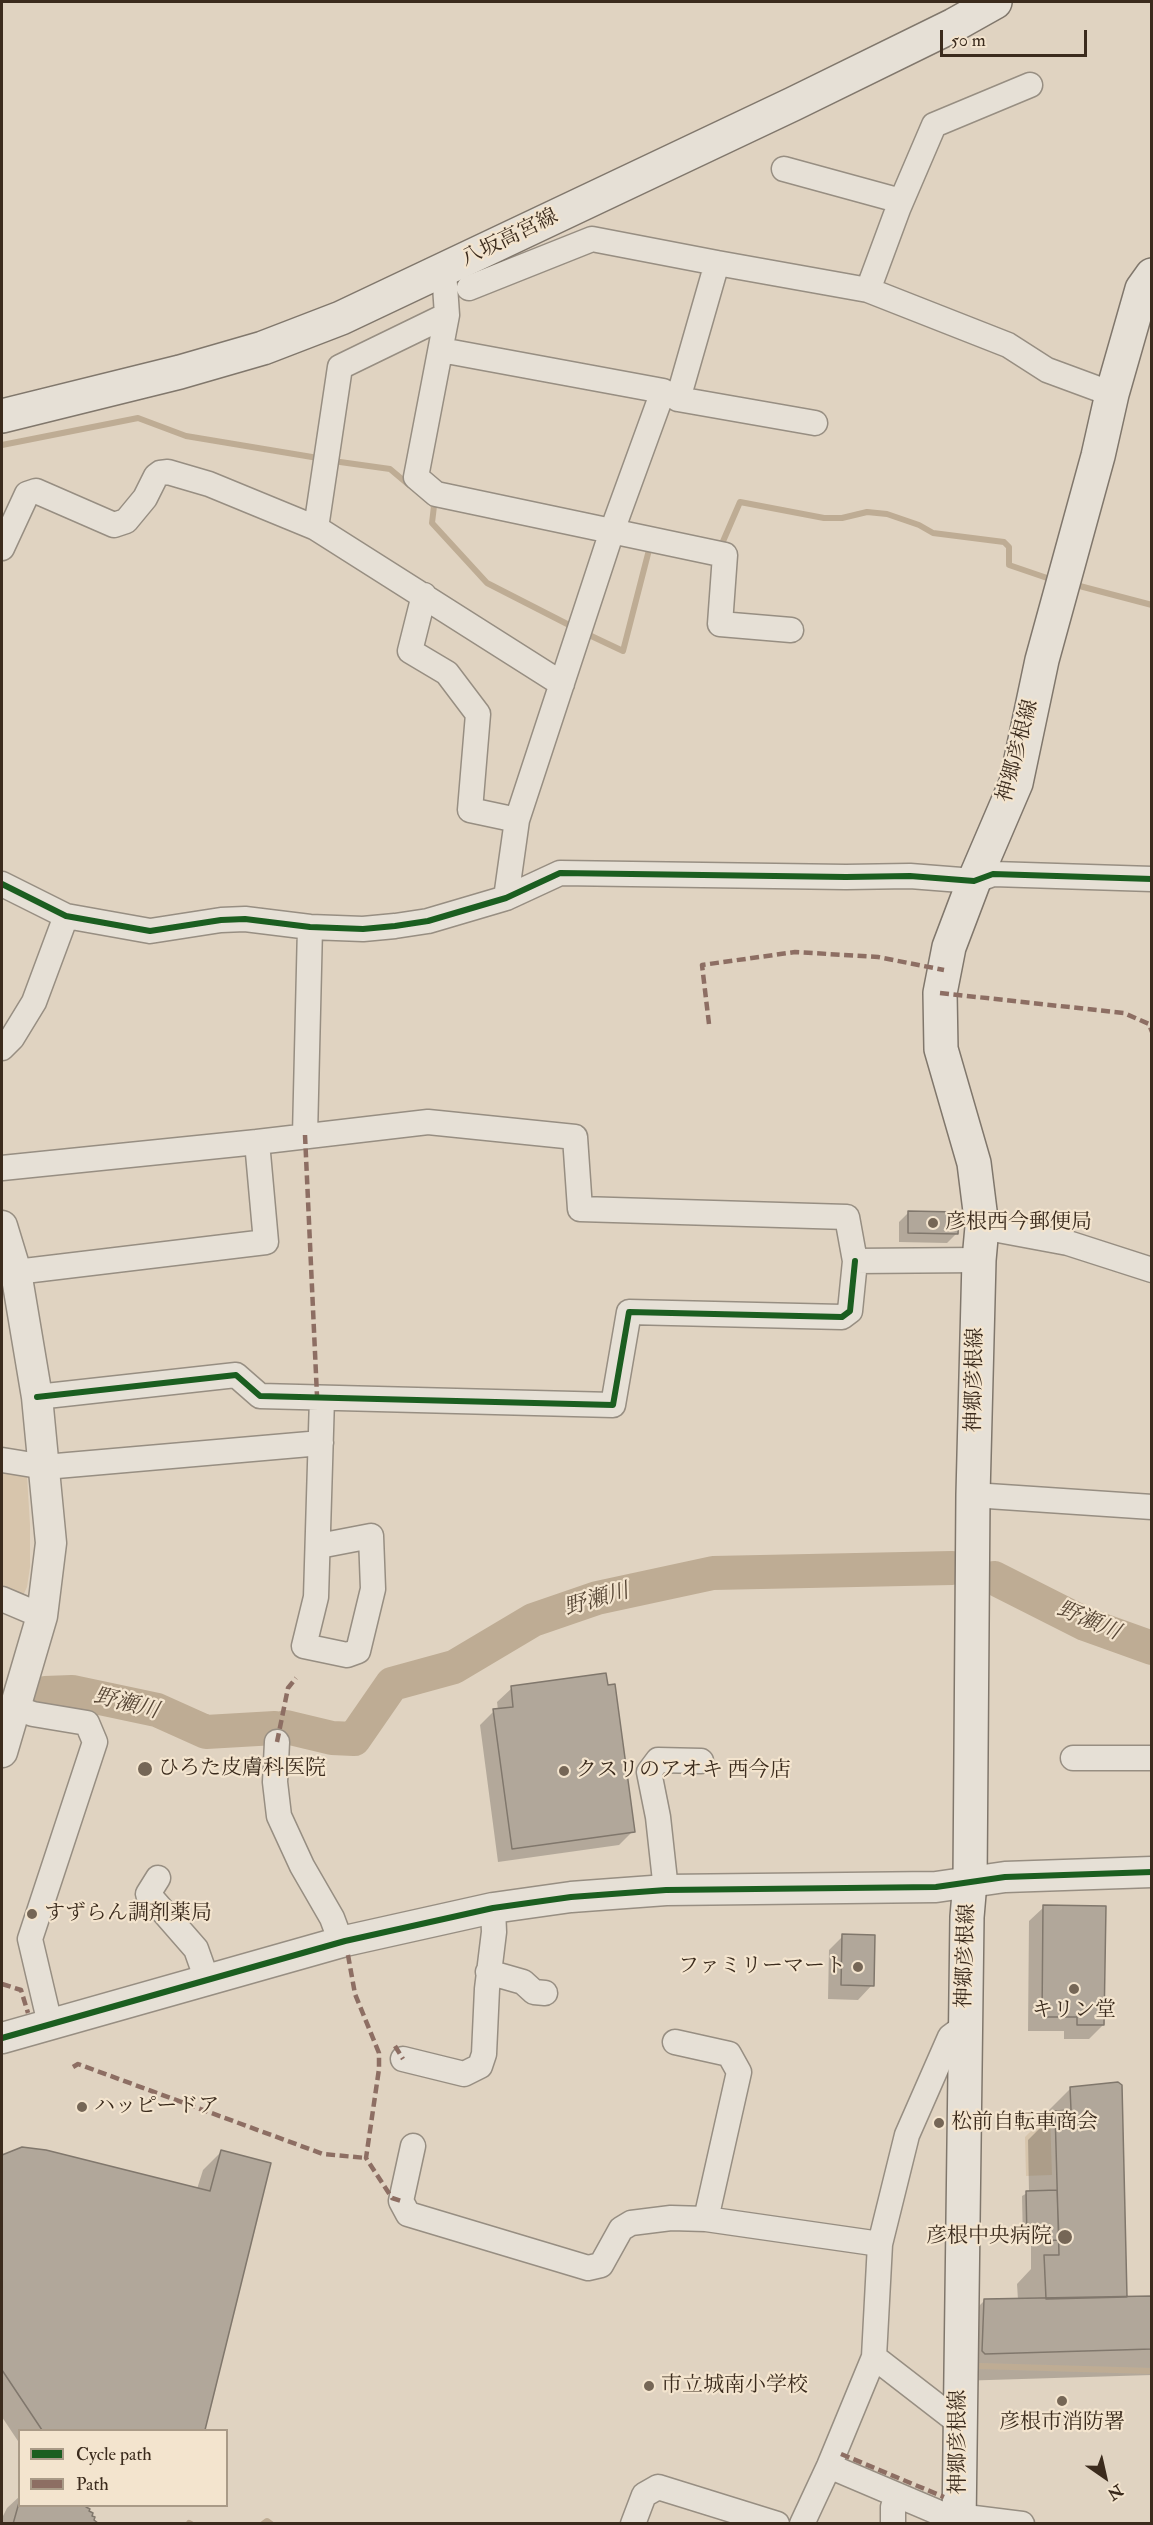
<!DOCTYPE html>
<html>
<head>
<meta charset="utf-8">
<style>
	body { margin:0 }
	#map { position:relative; width:1153px; height:2525px; overflow:hidden; background:#e0d3c1; font-family:"IM FELL Double Pica",serif }
	canvas { display:block }
	.frame { position:absolute; inset:0; border:3px solid #3b2b1d; pointer-events:none }
	.legend { position:absolute; left:18px; top:2429px; width:210px; height:78px; box-sizing:border-box; background:#f3e4ce; border:2px solid #a99a87; margin:0; padding:8px 10px; list-style:none; font-size:18px; color:#3b2b1d }
	.legend li { display:flex; align-items:center; gap:12px; height:30px }
	.legend b { width:30px; border:2px solid #a99a87 }
	.north { position:absolute; left:1075px; top:2447px; width:60px; height:60px; -webkit-text-stroke:4px #f3e4ce; paint-order:stroke; rotate:146deg; font-size:16px; font-weight:700; line-height:24px; text-align:center; color:#3b2b1d }
	.north::after { content:''; display:block; margin:auto; width:21px; height:27px; background:#3b2b1d; clip-path:polygon(50% 0,100% 100%,50% 72%,0 100%) }
	.scale { position:absolute; left:940px; top:30px; width:147px; height:27px; box-sizing:border-box; border:3px solid #3b2b1d; border-top:0; padding-left:8px; font-size:18px; line-height:21px; white-space:nowrap; color:#3b2b1d; -webkit-text-stroke:4px #f3e4ce; paint-order:stroke }
</style>
</head>
<body>
<div id="map">
<canvas width="1153" height="2525"></canvas>
<div class="frame"></div>
<ul class="legend">
<li><b style="height:8px;background:#1b5e20"></b>Cycle path</li>
<li><b style="height:8px;background:#8d6e63"></b>Path</li>
</ul>
<div class="north">N</div>
<div class="scale">50 m</div>
</div>
<script>
const g = document.querySelector('canvas').getContext('2d');
g.lineJoin = 'round';
function fillPath(path, color) {
  g.fillStyle = color;
  g.fill(path, 'evenodd');
}
function toPath(rows) {
  const path = new Path2D();
  for (const r of rows) {
    path.moveTo(r[0], r[1]);
    for (let i = 2; i < r.length; i += 2) path.lineTo(r[i], r[i + 1]);
  }
  return path;
}
function trace(path, color, width, dash) {
  g.strokeStyle = color;
  g.lineWidth = width;
  g.lineCap = dash ? 'butt' : 'round';
  g.setLineDash(dash || []);
  g.stroke(path);
}
function drawText(font, color, halo, rows, align = 'center') {
  g.font = font + ' "IM FELL Double Pica","Noto Serif JP",serif';
  g.lineWidth = 4.5;
  g.setLineDash([]);
  g.textBaseline = 'middle';
  g.strokeStyle = halo;
  g.fillStyle = color;
  for (const [text, x, y, turn = 0] of rows) {
    g.save();
    g.translate(x, y);
    g.rotate((+turn || 0) * Math.PI / 180);
    g.textAlign = isNaN(turn) ? turn : align;
    if (halo) g.strokeText(text, 0, 0);
    g.fillText(text, 0, 0);
    g.restore();
  }
}
fillPath(toPath([
	[2,1471,27,1476,30,1525,30,1567,27,1587,22,1598,2,1590],
	[1050,2112,1052,2175,1026,2176,1025,2137]
]), '#d7c5ac');
fillPath(toPath([
	[909,1212,957,1233,947,1243,899,1242,899,1222],
	[512,1688,633,1831,619,1845,498,1862,480,1725,494,1711,498,1710,497,1702],
	[1044,1907,1103,2025,1089,2039,1064,2039,1064,2031,1028,2031,1029,1921],
	[843,1936,872,1985,858,2000,828,1999,829,1950],
	[1071,2088,1126,2298,1152,2297,1152,2375,957,2381,956,2329,984,2301,1018,2300,1017,2284,1031,2269,1031,2244,1023,2245,1022,2196,1029,2192,1028,2140,1043,2125,1043,2116],
	[23,2148,197,2189,203,2170,222,2151,269,2164,203,2430,20,2430,20,2444,2,2417,2,2157],
	[20,2496,20,2506,85,2506,92,2521,96,2523,2,2524,2,2518,7,2508]
]), '#0003');
trace(toPath([
	[2,445,138,418,186,436,318,458],
	[333,461,390,469,409,485],
	[429,501,434,506,432,523,487,583,575,628],
	[721,546,740,502,824,518,842,518,867,512,887,514,919,525,933,533,1004,542,1009,547,1009,565,1053,580],
	[1072,584,1152,605],
	[587,634,623,651,650,546],
	[978,2366,1152,2371],
	[189,2523,191,2524],
	[263,2524,267,2521,271,2524]
]), '#beac94', 6);
trace(toPath([
	[994,1578,1085,1624,1152,1648],
	[45,1693,72,1692,157,1710,206,1732,275,1728],
	[286,1727,332,1738,354,1739,392,1684,454,1667,533,1620,597,1598,713,1573,952,1568]
]), '#beac94', 34);
const building = toPath([
	[908,1211,959,1212,958,1234,908,1233,908,1211],
	[606,1673,608,1685,615,1684,635,1832,512,1849,493,1709,513,1707,511,1686,606,1673],
	[1043,1905,1106,1906,1104,2025,1077,2025,1077,2017,1042,2017,1043,1905],
	[842,1934,875,1935,874,1986,841,1985,842,1934],
	[1118,2082,1122,2085,1127,2297,1046,2299,1044,2255,1059,2255,1055,2111,1071,2110,1070,2087,1118,2082],
	[22,2147,46,2150,210,2191,221,2150,271,2163,205,2430,42,2430,2,2370,2,2155,22,2147],
	[1057,2190,1059,2240,1027,2241,1026,2191,1057,2190],
	[1152,2296,1152,2349,985,2354,982,2351,984,2299,1152,2296],
	[20,2499,20,2506,87,2506,86,2507,90,2509,89,2511,93,2513,92,2516,95,2517,94,2520,98,2523,13,2524,20,2499]
]);
fillPath(building, '#b1a79a');
trace(building, '#80776c', 1.5);
const minor = toPath([
	[784,169,901,201],
	[444,271,447,315,416,477,436,494,725,555,720,624,791,630],
	[469,288,592,239,717,263],
	[868,290,898,209,934,125,1030,85],
	[441,350,663,391,678,399,717,263,868,290,1008,345,1047,370,1112,394],
	[678,399,815,423],
	[316,528,340,367,447,315],
	[2,548,27,494,36,491,114,525,126,521,145,498,156,476,160,473,168,472,209,484,316,528,562,684],
	[424,595,410,651,447,673,478,714,470,810,517,820],
	[2,884,66,916,150,931,221,920,245,919,310,927,363,929,395,926,428,921,506,898,560,873,846,877,910,876,974,881,993,874,1152,879],
	[506,898,517,820,612,531,663,391],
	[2,1048,12,1038,34,1002,66,916],
	[305,1135,310,927],
	[257,1142,428,1122,575,1137,580,1209,847,1217,855,1261,979,1260],
	[2,1168,257,1142,266,1242,16,1272],
	[982,1227,1068,1243,1152,1270],
	[37,1397,236,1375,260,1396,613,1405,629,1312,842,1317,850,1311,855,1261],
	[2,1460,45,1467,321,1443],
	[973,1495,1152,1507],
	[319,1546,371,1536,373,1589,358,1651,347,1655,304,1646,316,1597,322,1398],
	[2,1599,42,1616],
	[16,1708,33,1714,87,1723,95,1742,30,1939,50,2024],
	[277,1742,275,1782,279,1816,302,1866,332,1918,341,1942],
	[1073,1758,1152,1758],
	[158,1878,148,1894,196,1949,207,1980],
	[666,1890,658,1817,649,1772,658,1760,701,1761],
	[488,1972,523,1982,534,1992,545,1993],
	[675,2042,729,2054,739,2072,706,2219],
	[403,2059,464,2074,480,2066,484,2054,487,1989,494,1932,493,1908],
	[413,2146,401,2201,408,2214,588,2268,601,2265,621,2229,631,2223,671,2218,706,2219,880,2244],
	[874,2357,958,2422],
	[829,2466,942,2514,1022,2524],
	[633,2524,644,2495,658,2487,777,2524],
	[802,2524,829,2466,874,2357,880,2244,907,2135,950,2037,965,2026],
	[893,2524,893,2507,897,2496]
]);
const tertiary = toPath([
	[2,1226,16,1272,37,1397,51,1543,42,1616,2,1752],
	[2,2038,345,1941,493,1908,571,1897,666,1890,936,1887,1005,1877,1152,1872]
]);
const secondary = toPath([
	[2,416,180,372,263,348,341,318,793,104,954,25,995,2],
	[959,2524,967,1917,970,1882,973,1495,979,1260,982,1227,974,1163,941,1049,940,993,949,947,974,881,1016,783,1042,660,1098,456,1112,394,1142,289,1152,275]
]);
trace(minor, '#978e82', 27);
trace(tertiary, '#978e82', 33);
trace(secondary, '#80776c', 36);
trace(minor, '#e6e0d6', 24);
trace(tertiary, '#e6e0d6', 30);
trace(secondary, '#e6e0d6', 33);
trace(toPath([
	[940,993,1124,1013,1149,1024,1152,1032],
	[709,1024,702,965,795,952,878,957,944,970],
	[305,1135,317,1396],
	[277,1742,288,1688,296,1678],
	[348,1955,355,1994,379,2053,379,2069,366,2158,392,2198,401,2201],
	[2,1984,21,1990,28,2013],
	[395,2046,403,2059],
	[73,2067,78,2064,323,2154,366,2158],
	[841,2454,944,2497]
]), '#8d6e63', 4.5, [9, 4.5]);
trace(toPath([
	[2,884,66,916,150,931,221,920,245,919,310,927,363,929,395,926,428,921,506,898,560,873,846,877,910,876,974,881,993,874,1152,879],
	[37,1397,236,1375,260,1396,613,1405,629,1312,842,1317,850,1311,855,1261],
	[2,2038,345,1941,493,1908,571,1897,666,1890,936,1887,1005,1877,1152,1872]
]), '#1b5e20', 6);
for (const [x, y, r, color] of [
	[933,1223,6,"#756656"],
	[145,1769,8,"#756656"],
	[564,1771,6,"#756656"],
	[32,1914,6,"#756656"],
	[858,1967,6,"#756656"],
	[1074,1989,6,"#756656"],
	[82,2107,6,"#756656"],
	[939,2123,6,"#756656"],
	[1065,2237,8,"#756656"],
	[649,2386,6,"#756656"],
	[1062,2401,6,"#756656"]
]) {
  const dot = new Path2D();
  dot.arc(x, y, r, 0, 2 * Math.PI);
  g.fillStyle = color;
  g.fill(dot);
  trace(dot, '#f3e4ce', 2);
}
drawText('21px', '#3b2b1d', '#f3e4ce', [
	["八坂高宮線",510,239,-26],
	["神郷彦根線",1019,751,-75],
	["神郷彦根線",976,1380,-89],
	["神郷彦根線",967,1956,-88],
	["神郷彦根線",959,2442,-90]
]);
drawText('21px', '#3b2b1d', '#f3e4ce', [
	["彦根西今郵便局",945,1223],
	["ひろた皮膚科医院",158,1769],
	["クスリのアオキ 西今店",576,1771],
	["すずらん調剤薬局",44,1914],
	["ファミリーマート",846,1967,"right"],
	["キリン堂",1074,2011,"center"],
	["ハッピードア",94,2107],
	["松前自転車商会",951,2123],
	["彦根中央病院",1052,2237,"right"],
	["市立城南小学校",661,2386],
	["彦根市消防署",1062,2423,"center"]
], 'left');
drawText('italic 22px', '#584736', '#f3e4ce', [
	["野瀬川",597,1601,-16],
	["野瀬川",1088,1622,23],
	["野瀬川",126,1705,14]
]);
</script>
</body>
</html>
